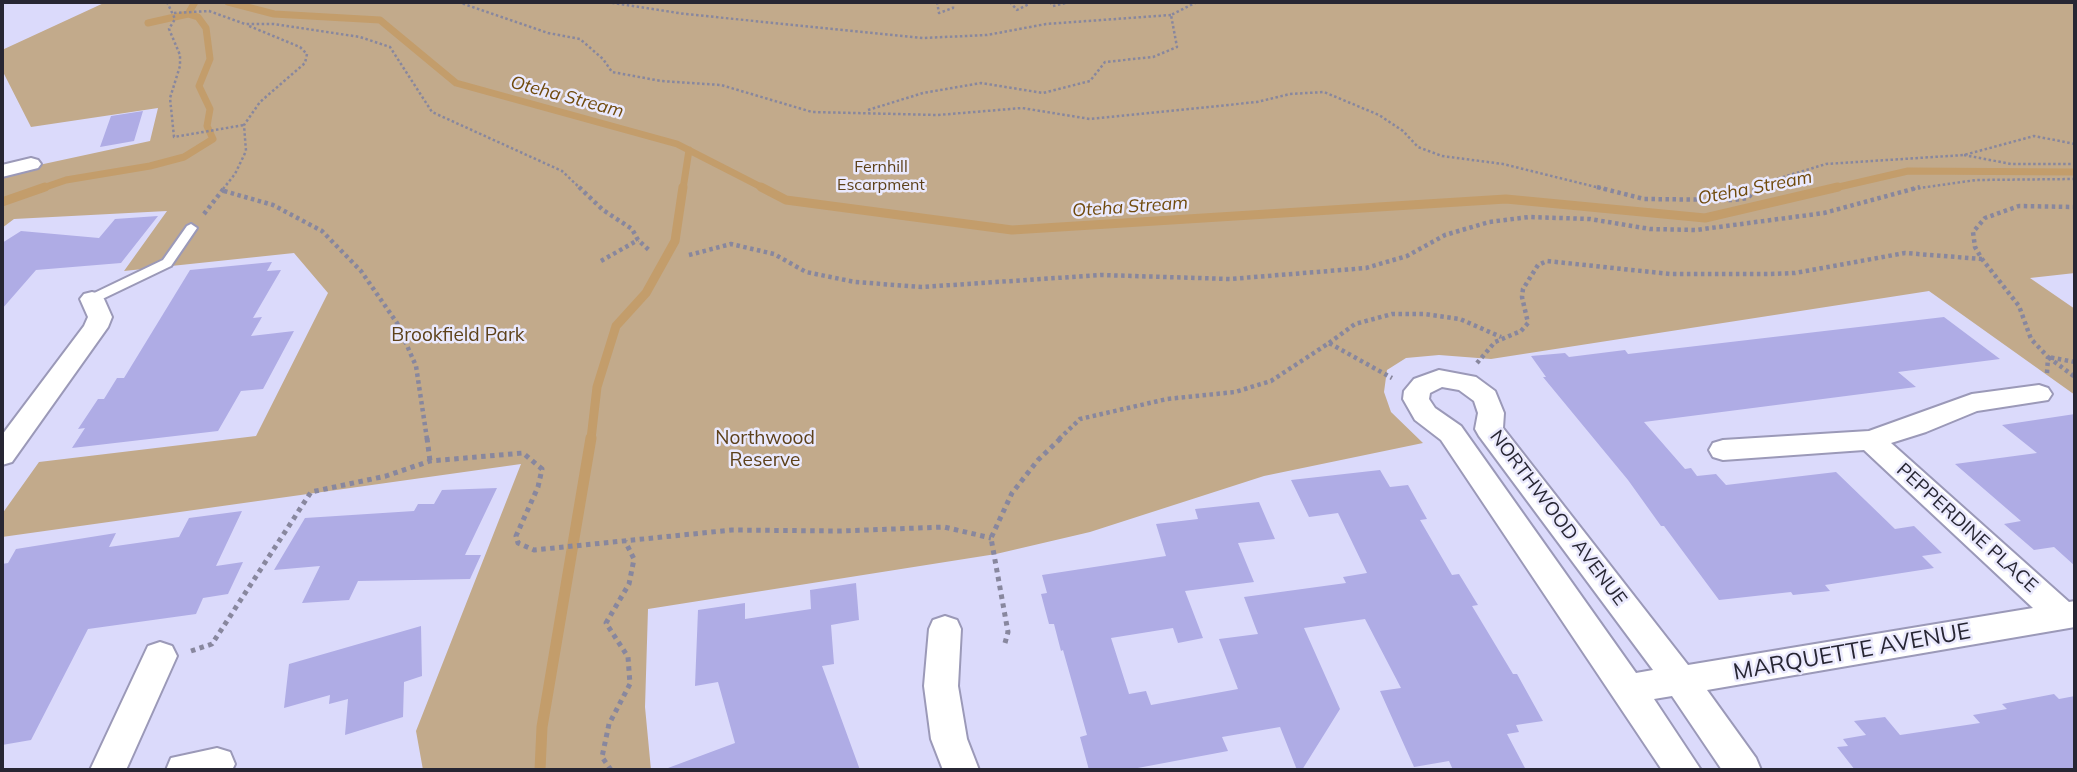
<!DOCTYPE html>
<html>
<head>
<meta charset="utf-8">
<style>
	body { margin:0 }
	#map { position:relative; width:2077px; height:772px; overflow:hidden; background:#dbdafb; font-family:Mulish,sans-serif }
	canvas { display:block }
	.frame { position:absolute; inset:0; border:4px solid #272633; pointer-events:none }
</style>
</head>
<body>
<div id="map">
<canvas width="2077" height="772"></canvas>
<div class="frame"></div>
</div>
<script>
const g = document.querySelector('canvas').getContext('2d');
g.lineJoin = 'round';
function fillPath(path, color) {
  g.fillStyle = color;
  g.fill(path, 'evenodd');
}
function toPath(rows) {
  const path = new Path2D();
  for (const r of rows) {
    path.moveTo(r[0], r[1]);
    for (let i = 2; i < r.length; i += 2) path.lineTo(r[i], r[i + 1]);
  }
  return path;
}
function trace(path, color, width, dash) {
  g.strokeStyle = color;
  g.lineWidth = width;
  g.lineCap = dash ? 'butt' : 'round';
  g.setLineDash(dash || []);
  g.stroke(path);
}
function drawText(font, color, halo, rows, align = 'center') {
  g.font = font + ' Mulish,sans-serif';
  g.lineWidth = 5;
  g.setLineDash([]);
  g.textBaseline = 'middle';
  g.strokeStyle = halo;
  g.fillStyle = color;
  for (const [text, x, y, turn = 0] of rows) {
    g.save();
    g.translate(x, y);
    g.rotate((+turn || 0) * Math.PI / 180);
    g.textAlign = isNaN(turn) ? turn : align;
    if (halo) g.strokeText(text, 0, 0);
    g.fillText(text, 0, 0);
    g.restore();
  }
}
fillPath(toPath([
	[106,2,2075,2,2075,273,2030,278,2075,309,2075,395,1929,291,1491,359,1439,355,1406,358,1387,370,1384,392,1391,412,1423,443,1264,476,1090,532,996,554,648,609,645,707,651,770,423,770,416,731,521,464,2,537,2,514,39,462,256,436,328,293,294,253,124,271,167,211,14,219,2,228,2,173,150,141,158,108,31,127,2,70,2,50]
]), '#c2aa8b');
trace(toPath([
	[228,2,274,14,380,20,456,83,677,144,765,189],
	[148,23,188,14],
	[40,189,66,180,150,166,184,157,213,139,207,126,210,109,199,86,210,59,206,28,198,17,188,14,195,2],
	[683,189,689,150],
	[1830,189,1908,171,2075,172]
]), '#c39d6b', 7);
trace(toPath([
	[761,187,786,200,1012,230,1506,199,1705,218,1838,187],
	[2,202,45,187],
	[591,439,597,387,616,326,646,293,675,241,683,187]
]), '#c39d6b', 9);
trace(toPath([
	[540,770,542,727,591,438]
]), '#c39d6b', 11);
fillPath(toPath([
	[143,111,134,141,100,147,111,116],
	[158,216,121,263,36,270,2,309,2,243,21,231,99,238,115,219],
	[272,262,267,271,281,270,253,318,262,317,251,336,294,331,263,389,241,391,218,431,72,448,85,428,78,429,98,399,104,399,117,378,124,378,190,270],
	[1944,317,2000,359,1898,372,1916,387,1644,422,1685,469,1691,468,1697,476,1716,474,1726,485,1836,472,1895,529,1914,526,1942,553,1922,556,1934,568,1825,585,1830,591,1793,595,1791,592,1719,600,1664,526,1661,526,1628,480,1543,377,1546,377,1531,356,1565,353,1569,357,1625,350,1628,354],
	[2075,414,2075,566,2054,547,2034,550,2004,524,2021,521,1955,464,2037,453,2002,425],
	[1380,470,1390,487,1408,485,1427,519,1420,520,1452,575,1459,574,1478,605,1472,606,1513,674,1517,674,1543,721,1516,725,1519,732,1507,734,1526,770,1453,770,1449,761,1414,767,1380,691,1401,688,1365,619,1304,628,1340,709,1302,770,1297,770,1280,727,1222,737,1228,751,1127,770,1089,770,1080,737,1087,735,1063,650,1061,651,1054,624,1049,624,1041,594,1047,593,1042,575,1166,556,1156,524,1198,519,1195,509,1259,502,1275,539,1238,543,1254,582,1185,591,1203,638,1178,643,1173,628,1111,638,1129,694,1146,691,1151,705,1238,689,1219,639,1258,634,1244,597,1346,583,1343,577,1367,573,1338,513,1309,517,1291,480],
	[497,488,465,555,481,555,470,579,358,581,349,600,302,603,320,566,274,570,305,518,414,511,418,504,434,504,442,490],
	[242,511,216,566,243,562,228,594,203,598,196,614,88,629,31,740,2,745,2,564,8,563,16,549,116,533,109,547,179,537,189,518],
	[856,583,859,620,831,625,834,664,822,666,860,770,669,770,668,768,735,743,718,682,695,686,698,610,745,603,745,619,811,609,810,590],
	[421,626,422,676,404,682,403,717,345,735,348,699,329,704,330,695,284,708,289,664],
	[2054,694,2059,699,2075,696,2075,770,1855,770,1837,747,1848,746,1843,739,1866,735,1854,721,1885,717,1900,735,1980,723,1973,715,2007,709,2002,704]
]), '#aface5');
const service = toPath([
	[191,224,197,228,171,266,96,302,88,302,86,299,88,296,163,260,187,226,191,224]
]);
const minor = toPath([
	[31,158,38,160,41,164,38,168,2,177,2,165,31,158],
	[92,292,100,294,104,299,112,317,108,327,12,462,2,465,2,435,84,326,88,317,80,299,84,294,92,292],
	[1439,370,1476,377,1495,391,1504,413,1503,428,1688,665,2033,608,1864,450,1723,460,1713,457,1709,450,1713,443,1723,440,1869,431,1972,394,2039,385,2048,388,2052,394,2048,400,1977,411,1926,432,1891,443,2069,602,2075,601,2075,627,1707,690,1756,758,1761,770,1722,770,1672,696,1654,699,1701,770,1662,770,1441,440,1415,420,1403,399,1404,391,1414,379,1439,370],
	[1442,387,1459,390,1474,401,1478,413,1475,429,1479,436,1653,670,1636,673,1461,426,1435,408,1429,399,1430,393,1442,387],
	[945,616,957,620,961,629,958,686,967,739,979,770,943,770,931,739,924,686,929,629,933,620,945,616],
	[160,642,172,646,177,656,126,770,90,770,148,646,160,642],
	[217,748,230,752,235,764,232,770,166,770,171,758,217,748]
]);
trace(service, '#9b99b8', 4);
trace(minor, '#9b99b8', 4);
trace(toPath([
	[167,2,175,19,169,29,180,55,180,66,170,98,174,137,244,125],
	[458,2,548,33,580,39,603,59,612,72,661,81,721,85,812,112,938,115,1022,108,1090,119,1257,102,1290,94,1324,92,1379,115,1403,131,1418,147,1442,156,1503,164,1604,189],
	[607,2,685,14,923,38,987,35,1046,24,1171,15],
	[702,2,734,2],
	[937,2,939,13,953,8,953,2],
	[1010,2,1017,10,1029,4,1027,2],
	[1050,2,1053,6,1070,2],
	[174,13,209,11,245,24,274,24,360,37,390,47,432,112,562,171,581,189],
	[868,110,923,93,981,83,1043,93,1090,81,1105,62,1153,57,1177,47,1171,15,1197,2],
	[1964,155,2011,164,2075,164],
	[223,189,235,174,246,151,244,125,260,102,305,63,307,54,300,47,249,26],
	[1756,189,1760,184,1826,164,1964,155,2034,136,2075,144],
	[1913,189,1976,180,2075,179]
]), '#88879e', 2.5, [2.5, 2.5]);
trace(toPath([
	[579,187,603,210,632,229,638,240,650,251],
	[1597,187,1644,199,1734,200,1748,198,1757,187],
	[224,191,273,205,322,231,361,271,397,323,416,366,427,439],
	[204,214,225,187],
	[689,255,731,244,774,254,806,272,855,282,922,287,1101,275,1230,279,1366,268,1407,256,1445,235,1489,222,1529,217,1590,219,1650,229,1696,230,1824,213,1920,187],
	[601,261,638,240],
	[1329,343,1355,324,1392,314,1424,314,1460,319,1501,337],
	[2075,362,2048,357,2075,377],
	[1477,363,1495,342,1521,331,1528,323,1522,297,1523,289,1538,265,1547,261,1670,274,1769,274,1795,273,1905,253,1982,259],
	[2047,373,2048,357,2031,339,2019,306,1982,259,1975,247,1973,232,1985,218,2019,206,2075,207],
	[1059,439,1080,419,1167,399,1235,392,1271,381,1329,343,1392,378]
]), '#88879e', 4.5, [3.5, 3.5]);
trace(toPath([
	[427,438,430,461],
	[1005,643,1008,632,991,538,1012,493,1038,460,1061,438],
	[191,651,212,644,311,492,386,476,430,461,523,453,542,469,538,487,516,536,518,543,534,550,732,530,841,531,944,527,991,538],
	[611,770,602,757,609,724,630,684,628,657,606,623,629,584,634,559,625,541]
]), '#88879e', 5, [4.5, 4.5]);
fillPath(service, '#fff');
fillPath(minor, '#fff');
drawText('16px', '#5d411a', '#eae9fd', [
	["Fernhill",881,167],
	["Escarpment",881,185]
]);
drawText('italic 18px', '#704a0c', '#eae9fd', [
	["Oteha Stream",567,97,15],
	["Oteha Stream",1755,188,-11],
	["Oteha Stream",1130,207,-4]
]);
drawText('19px', '#5d411a', '#eae9fd', [
	["Brookfield Park",458,335],
	["Northwood",765,438],
	["Reserve",765,460]
]);
drawText('19px', '#272633', '#eae9fd', [
	["NORTHWOOD AVENUE",1558,518,53],
	["PEPPERDINE PLACE",1967,528,42]
]);
drawText('23px', '#272633', '#eae9fd', [
	["MARQUETTE AVENUE",1852,652,-10]
]);
</script>
</body>
</html>
